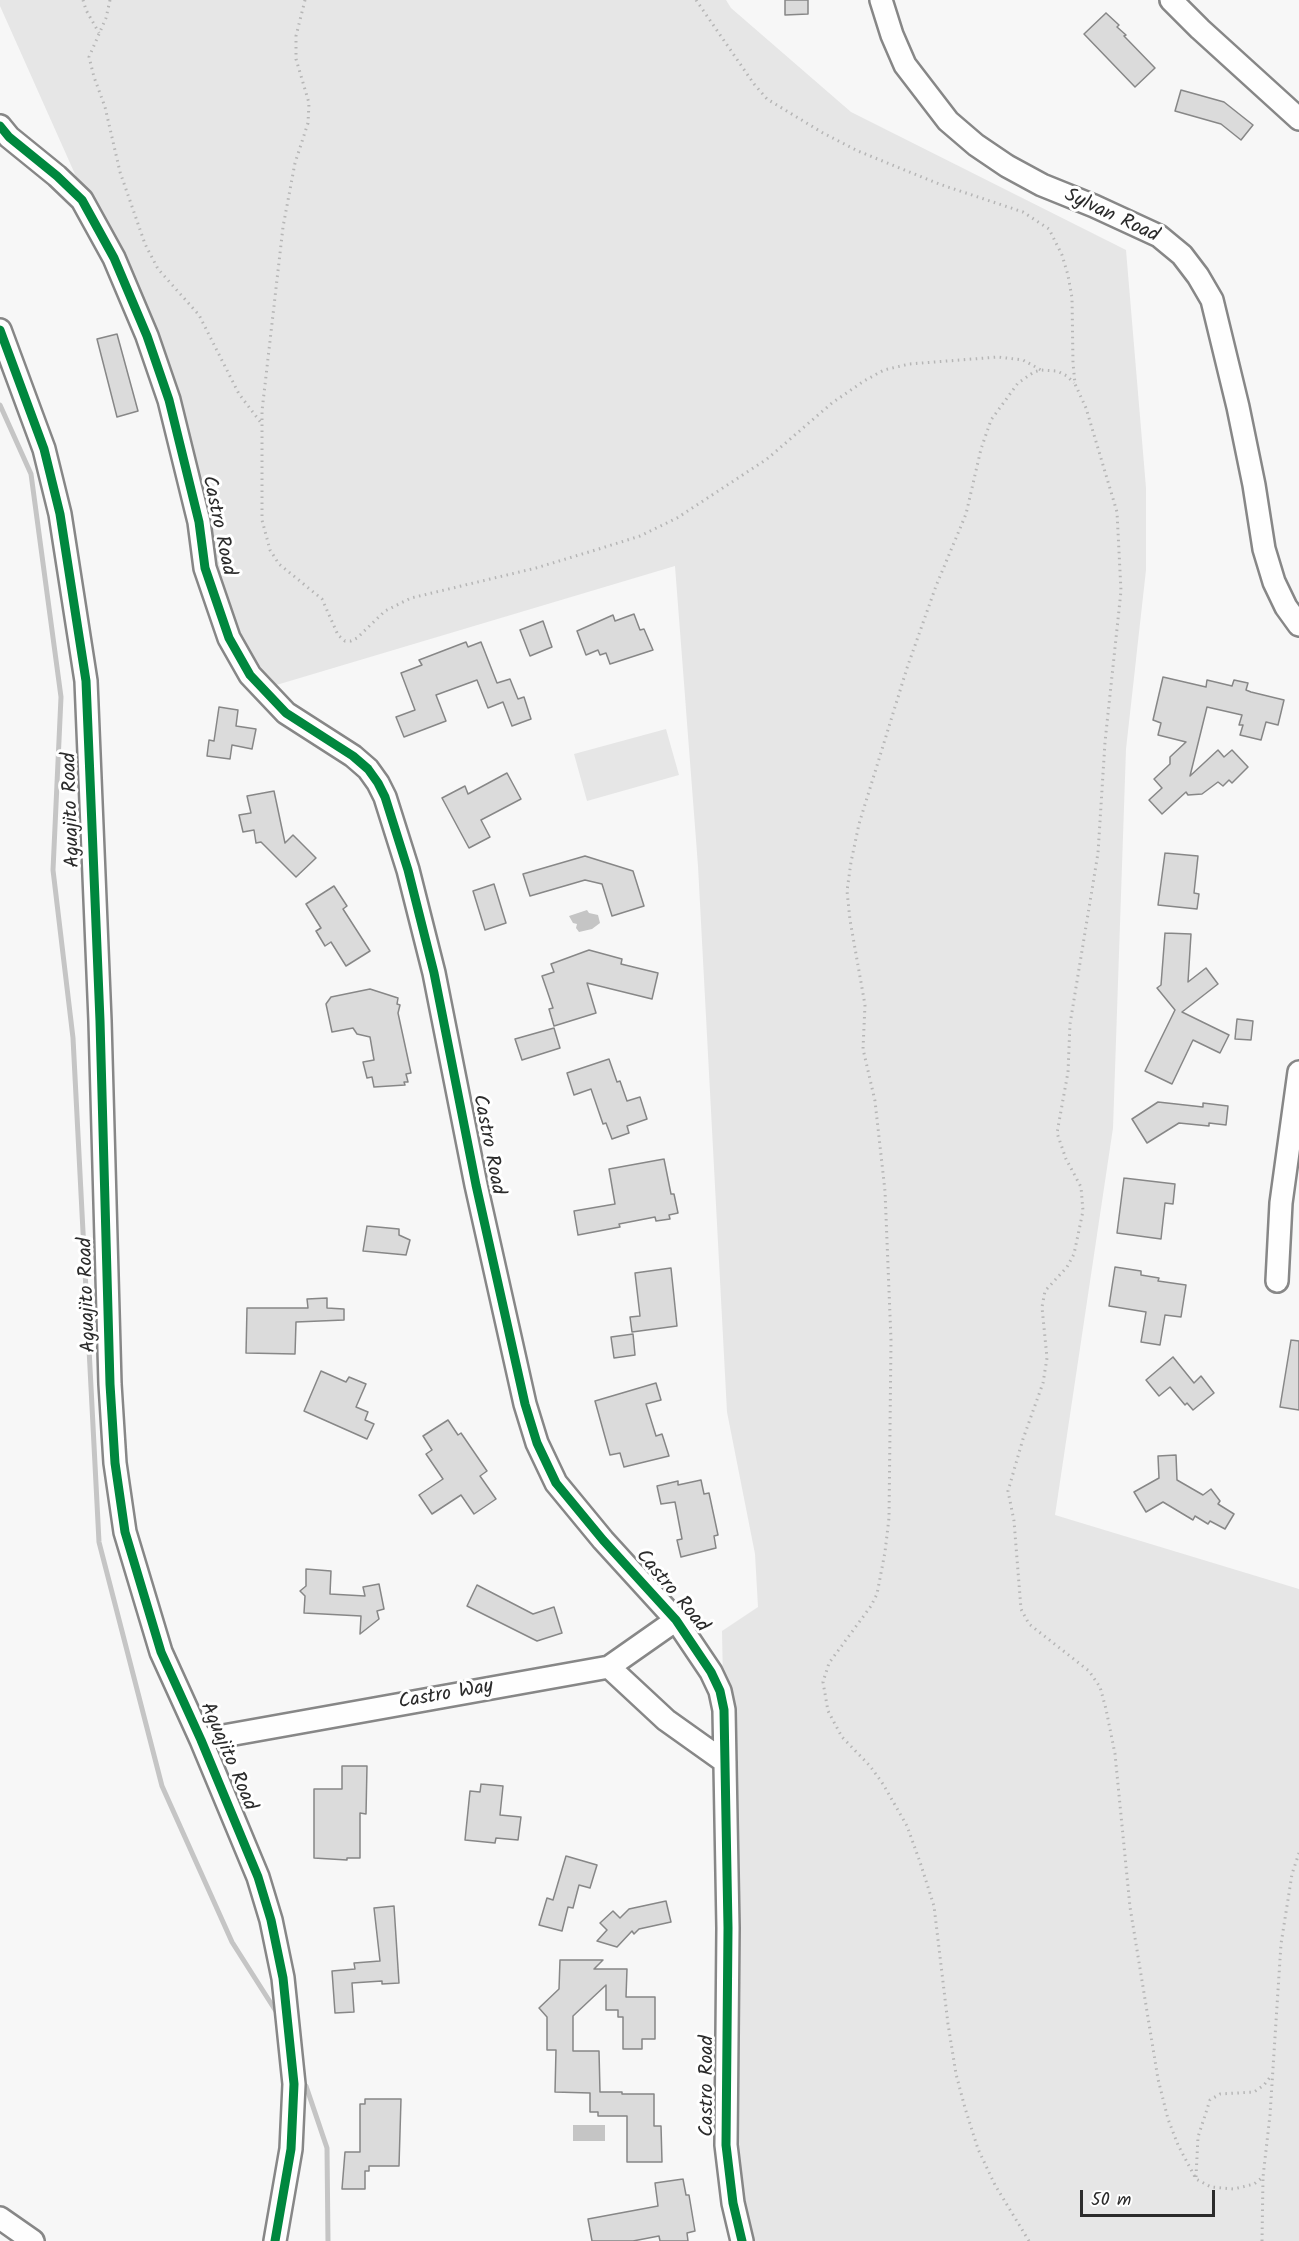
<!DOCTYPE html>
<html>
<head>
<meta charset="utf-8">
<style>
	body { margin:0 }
	#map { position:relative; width:1299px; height:2241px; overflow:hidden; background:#f7f7f7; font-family:Kalam,sans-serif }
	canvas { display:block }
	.scale { position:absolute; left:1080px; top:2190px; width:135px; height:27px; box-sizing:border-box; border:3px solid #2b2b2b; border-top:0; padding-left:8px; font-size:18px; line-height:21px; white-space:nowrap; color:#2b2b2b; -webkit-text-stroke:4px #fff; paint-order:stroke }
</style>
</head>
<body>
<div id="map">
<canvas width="1299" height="2241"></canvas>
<div class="scale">50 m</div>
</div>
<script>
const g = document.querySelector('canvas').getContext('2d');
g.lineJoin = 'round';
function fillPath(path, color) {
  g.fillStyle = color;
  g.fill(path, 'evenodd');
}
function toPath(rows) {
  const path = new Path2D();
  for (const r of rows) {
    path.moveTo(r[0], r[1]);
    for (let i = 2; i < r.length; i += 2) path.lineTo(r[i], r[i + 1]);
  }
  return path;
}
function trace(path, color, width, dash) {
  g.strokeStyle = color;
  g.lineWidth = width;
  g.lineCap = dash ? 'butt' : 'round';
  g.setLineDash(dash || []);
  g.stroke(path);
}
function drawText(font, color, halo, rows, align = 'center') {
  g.font = font + ' Kalam,sans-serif';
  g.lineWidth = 6;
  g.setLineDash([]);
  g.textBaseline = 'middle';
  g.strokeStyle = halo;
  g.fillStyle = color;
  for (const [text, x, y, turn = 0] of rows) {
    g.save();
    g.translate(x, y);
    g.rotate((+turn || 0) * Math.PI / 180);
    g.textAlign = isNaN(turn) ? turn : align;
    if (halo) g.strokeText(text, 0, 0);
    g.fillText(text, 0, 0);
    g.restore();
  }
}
fillPath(toPath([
	[0,0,726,0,731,8,851,112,1126,250,1146,488,1146,570,1126,749,1113,1128,1055,1515,1299,1589,1299,2241,742,2241,733,2203,722,1631,758,1607,755,1554,727,1412,698,866,675,566,263,689,229,638,169,400,99,228,0,6],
	[666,729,679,775,587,801,574,754]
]), '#e6e6e6');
fillPath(toPath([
	[587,910,589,913,598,915,600,923,592,929,579,932,576,928,577,924,573,923,569,916],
	[573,2125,605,2125,605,2141,573,2141]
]), '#c5c5c5');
trace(toPath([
	[0,405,31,474,61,697,53,870,73,1038,99,1542,162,1786,232,1942,279,2016],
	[306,2086,327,2148,328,2241]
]), '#c5c5c5', 5);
const building = toPath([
	[785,0,808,0,808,14,785,15,785,0],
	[1106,13,1119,25,1117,27,1126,35,1124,36,1155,68,1135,87,1084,34,1106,13],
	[1181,90,1224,102,1253,125,1241,140,1221,124,1175,111,1181,90],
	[117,334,138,411,117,417,97,339,117,334],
	[634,614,640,630,644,629,653,650,610,664,606,653,600,655,598,650,586,655,577,631,613,615,615,621,634,614],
	[543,621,552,647,530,656,520,630,543,621],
	[466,642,468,647,481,642,497,683,510,679,518,699,524,697,531,719,512,726,503,702,488,708,477,680,436,695,446,721,404,737,396,717,415,710,401,673,422,665,419,660,466,642],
	[1163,677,1206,687,1207,680,1232,686,1234,680,1248,683,1246,690,1251,692,1284,700,1278,725,1266,722,1261,740,1240,735,1243,725,1239,725,1242,715,1207,707,1190,776,1218,750,1224,757,1232,750,1248,767,1232,783,1229,780,1223,786,1218,782,1202,794,1188,795,1186,792,1162,814,1149,800,1162,788,1154,779,1170,764,1170,757,1186,742,1158,735,1161,723,1153,720,1163,677],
	[219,707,238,710,236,726,256,729,252,749,232,745,230,759,207,756,209,740,214,741,219,707],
	[507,773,521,799,481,820,490,837,469,848,442,798,465,786,468,794,507,773],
	[274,791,285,843,293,835,316,858,296,877,261,842,256,843,254,830,243,832,239,815,251,813,247,796,274,791],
	[1165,853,1198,856,1194,893,1199,894,1197,909,1158,905,1165,853],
	[585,856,633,871,644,906,612,916,602,884,585,880,530,896,523,874,585,856],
	[494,884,506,923,485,930,473,891,494,884],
	[334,886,347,906,343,909,370,951,346,966,331,942,325,946,316,931,321,928,306,904,334,886],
	[1165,933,1191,934,1188,982,1206,968,1218,984,1182,1012,1229,1035,1220,1053,1193,1040,1172,1084,1145,1071,1175,1010,1157,988,1161,985,1165,933],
	[589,950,622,959,621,964,658,973,652,999,587,983,596,1013,554,1026,549,1009,553,1008,542,976,554,972,551,964,589,950],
	[370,989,398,998,397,1004,400,1005,398,1013,411,1073,406,1074,408,1082,404,1082,405,1085,374,1087,372,1077,367,1078,363,1062,374,1060,370,1037,357,1034,353,1028,332,1032,326,1004,331,997,370,989],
	[1237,1019,1253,1021,1251,1040,1235,1039,1237,1019],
	[554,1028,560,1048,522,1060,515,1039,554,1028],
	[609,1059,617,1082,620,1081,627,1101,640,1097,647,1119,627,1126,629,1133,612,1139,606,1123,603,1124,591,1089,574,1095,567,1073,609,1059],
	[1158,1102,1203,1107,1203,1103,1228,1106,1226,1125,1209,1123,1209,1126,1179,1123,1147,1143,1132,1119,1158,1102],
	[664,1159,671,1194,674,1194,678,1213,669,1215,670,1219,656,1221,655,1217,619,1224,620,1227,578,1235,574,1211,615,1204,609,1169,664,1159],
	[1124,1178,1175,1184,1173,1204,1165,1203,1161,1239,1117,1233,1124,1178],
	[367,1226,399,1229,399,1235,410,1240,406,1255,363,1251,367,1226],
	[1115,1267,1141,1271,1141,1275,1159,1278,1158,1281,1186,1285,1181,1317,1165,1315,1160,1345,1141,1342,1146,1312,1109,1306,1115,1267],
	[671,1268,677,1326,632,1332,630,1317,640,1316,635,1273,671,1268],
	[327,1298,327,1308,344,1309,344,1320,296,1322,295,1354,246,1353,247,1308,308,1308,307,1299,327,1298],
	[633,1334,635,1355,614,1358,611,1337,633,1334],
	[1291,1340,1299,1341,1299,1410,1280,1407,1291,1340],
	[1173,1357,1194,1383,1201,1376,1214,1393,1193,1410,1187,1403,1185,1405,1170,1387,1159,1396,1146,1380,1173,1357],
	[321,1371,346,1382,349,1377,366,1384,356,1407,368,1412,365,1420,374,1424,367,1439,304,1411,321,1371],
	[656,1383,661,1400,646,1404,656,1436,662,1434,669,1456,624,1467,620,1453,610,1455,595,1401,656,1383],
	[448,1420,458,1435,461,1433,487,1471,480,1476,496,1499,474,1514,461,1495,432,1514,419,1495,443,1479,426,1454,432,1450,423,1436,448,1420],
	[1176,1455,1177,1480,1203,1495,1211,1489,1220,1501,1218,1504,1234,1514,1225,1529,1210,1521,1208,1524,1195,1516,1193,1520,1163,1502,1146,1512,1134,1492,1159,1478,1158,1456,1176,1455],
	[701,1480,704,1494,709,1493,718,1535,714,1536,716,1548,681,1557,677,1540,682,1539,675,1502,661,1504,657,1486,678,1481,678,1485,701,1480],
	[306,1569,331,1571,330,1594,365,1596,363,1587,379,1584,384,1609,377,1611,379,1619,360,1634,361,1616,304,1613,305,1596,300,1591,306,1586,306,1569],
	[477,1585,533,1614,554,1607,562,1633,537,1641,467,1606,477,1585],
	[342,1766,367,1766,366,1814,360,1813,360,1858,347,1858,347,1860,314,1858,314,1789,342,1789,342,1766],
	[481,1784,503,1786,500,1815,521,1817,518,1840,496,1838,495,1843,465,1840,470,1791,480,1792,481,1784],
	[566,1856,597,1865,590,1888,579,1885,573,1908,568,1907,562,1931,539,1925,547,1898,553,1900,566,1856],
	[666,1901,671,1922,639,1929,634,1934,632,1931,617,1947,597,1941,607,1930,600,1923,613,1911,620,1918,629,1909,666,1901],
	[394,1906,399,1983,382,1984,382,1981,352,1983,354,2012,335,2013,332,1971,355,1969,354,1963,380,1961,374,1908,394,1906],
	[560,1960,603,1960,594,1969,627,1969,626,1997,655,1997,655,2039,642,2039,642,2049,623,2049,623,2017,618,2017,618,2010,606,2010,606,1985,573,2016,573,2051,599,2051,600,2092,622,2092,622,2094,654,2094,654,2126,661,2126,662,2162,627,2162,627,2116,598,2116,598,2112,590,2112,590,2093,555,2092,556,2050,547,2050,547,2017,539,2008,559,1989,560,1960],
	[365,2099,401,2099,399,2166,369,2166,369,2171,365,2171,365,2189,342,2189,345,2152,360,2152,360,2104,365,2104,365,2099],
	[683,2179,686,2195,689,2195,695,2231,687,2233,688,2241,660,2241,659,2236,633,2241,592,2241,588,2219,658,2206,655,2183,683,2179]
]);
fillPath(building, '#dbdbdb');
trace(building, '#878787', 1.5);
const minor = toPath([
	[881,0,892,35,905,65,948,121,976,145,1007,166,1042,185,1094,206,1159,236,1182,255,1198,276,1212,300,1238,407,1254,485,1264,549,1274,582,1286,607,1299,625],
	[1171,0,1200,29,1299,119],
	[0,126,9,137,57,176,82,200,114,258,147,336,169,400,199,522,205,568,229,638,250,675,286,713,353,756,368,769,378,783,385,797,408,870,434,973,476,1185,525,1404,537,1443,556,1483,603,1540,676,1620,711,1672,720,1691,724,1710,728,1928,726,2145,733,2203,742,2241],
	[0,330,44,449,60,514,86,681,100,1021,110,1384,115,1463,125,1532,161,1652,201,1740,258,1877,271,1920,283,1978,294,2084,291,2149,275,2241],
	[1277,1281,1281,1203,1299,1072],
	[609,1667,666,1720,725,1762],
	[201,1740,609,1667,676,1620],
	[0,2218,33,2241]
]);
trace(minor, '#878787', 26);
trace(toPath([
	[83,0,86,10,99,33],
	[110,0,106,18,89,57,94,77,105,107,120,172,145,244,158,269,199,315,239,394,262,424],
	[305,0,296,36,296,59,309,103,308,123,295,163,283,227,262,411,262,520,270,550,279,564,322,599,338,635,345,641,351,641,357,638,385,611,411,598,536,568,602,548,640,536,677,518,767,459,832,403,864,381,884,370,909,364,998,357,1023,360,1041,370],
	[696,0,754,84,767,99,823,133,858,151,939,184,1023,212,1049,229,1062,255,1068,275,1072,298,1073,363,1075,384,1086,408,1117,512,1121,591,1105,742,1098,853,1070,1024,1068,1072,1057,1133,1066,1159,1081,1187,1083,1211,1074,1254,1067,1267,1045,1291,1042,1307,1047,1358,1043,1383,1023,1439,1008,1491,1014,1521,1021,1609,1029,1624,1089,1671,1100,1687,1106,1709,1115,1754,1130,1907,1158,2079,1168,2119,1178,2145,1196,2179,1211,2187,1234,2189,1254,2184,1263,2177,1270,2115,1281,1944,1292,1874,1299,1853],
	[1196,2177,1198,2137,1210,2100,1220,2094,1254,2092,1264,2085,1271,2076],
	[1029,2241,995,2185,978,2149,965,2108,956,2074,948,2024,934,1906,920,1862,907,1826,883,1784,870,1766,842,1737,828,1711,823,1682,829,1663,871,1606,877,1594,885,1552,889,1518,891,1340,885,1191,875,1101,863,1049,865,1005,850,920,847,891,851,862,859,824,907,668,936,586,966,514,981,449,991,420,1018,383,1034,372,1041,370,1057,371,1067,376,1074,383],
	[1262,2241,1263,2178]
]), '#b6b6b6', 3, [1.5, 4.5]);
trace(minor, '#fefefe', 21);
trace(toPath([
	[0,126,9,137,57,176,82,200,114,258,147,336,169,400,199,522,205,568,229,638,250,675,286,713,353,756,368,769,378,783,385,797,408,870,434,973,476,1185,525,1404,537,1443,556,1483,603,1540,676,1620,711,1672,720,1691,724,1710,728,1928,726,2145,733,2203,742,2241],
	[0,330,44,449,60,514,86,681,100,1021,110,1384,115,1463,125,1532,161,1652,201,1740,258,1877,271,1920,283,1978,294,2084,291,2149,275,2241]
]), '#00873e', 9);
drawText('20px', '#2b2b2b', '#fff', [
	["Sylvan Road",1111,217,25],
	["Castro Road",217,526,78],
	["Aguajito Road",73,810,-92],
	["Castro Road",487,1145,79],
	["Aguajito Road",89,1295,-92],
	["Castro Road",671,1592,50],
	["Castro Way",446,1696,-10],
	["Aguajito Road",227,1757,67],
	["Castro Road",709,2086,-90]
]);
</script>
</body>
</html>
